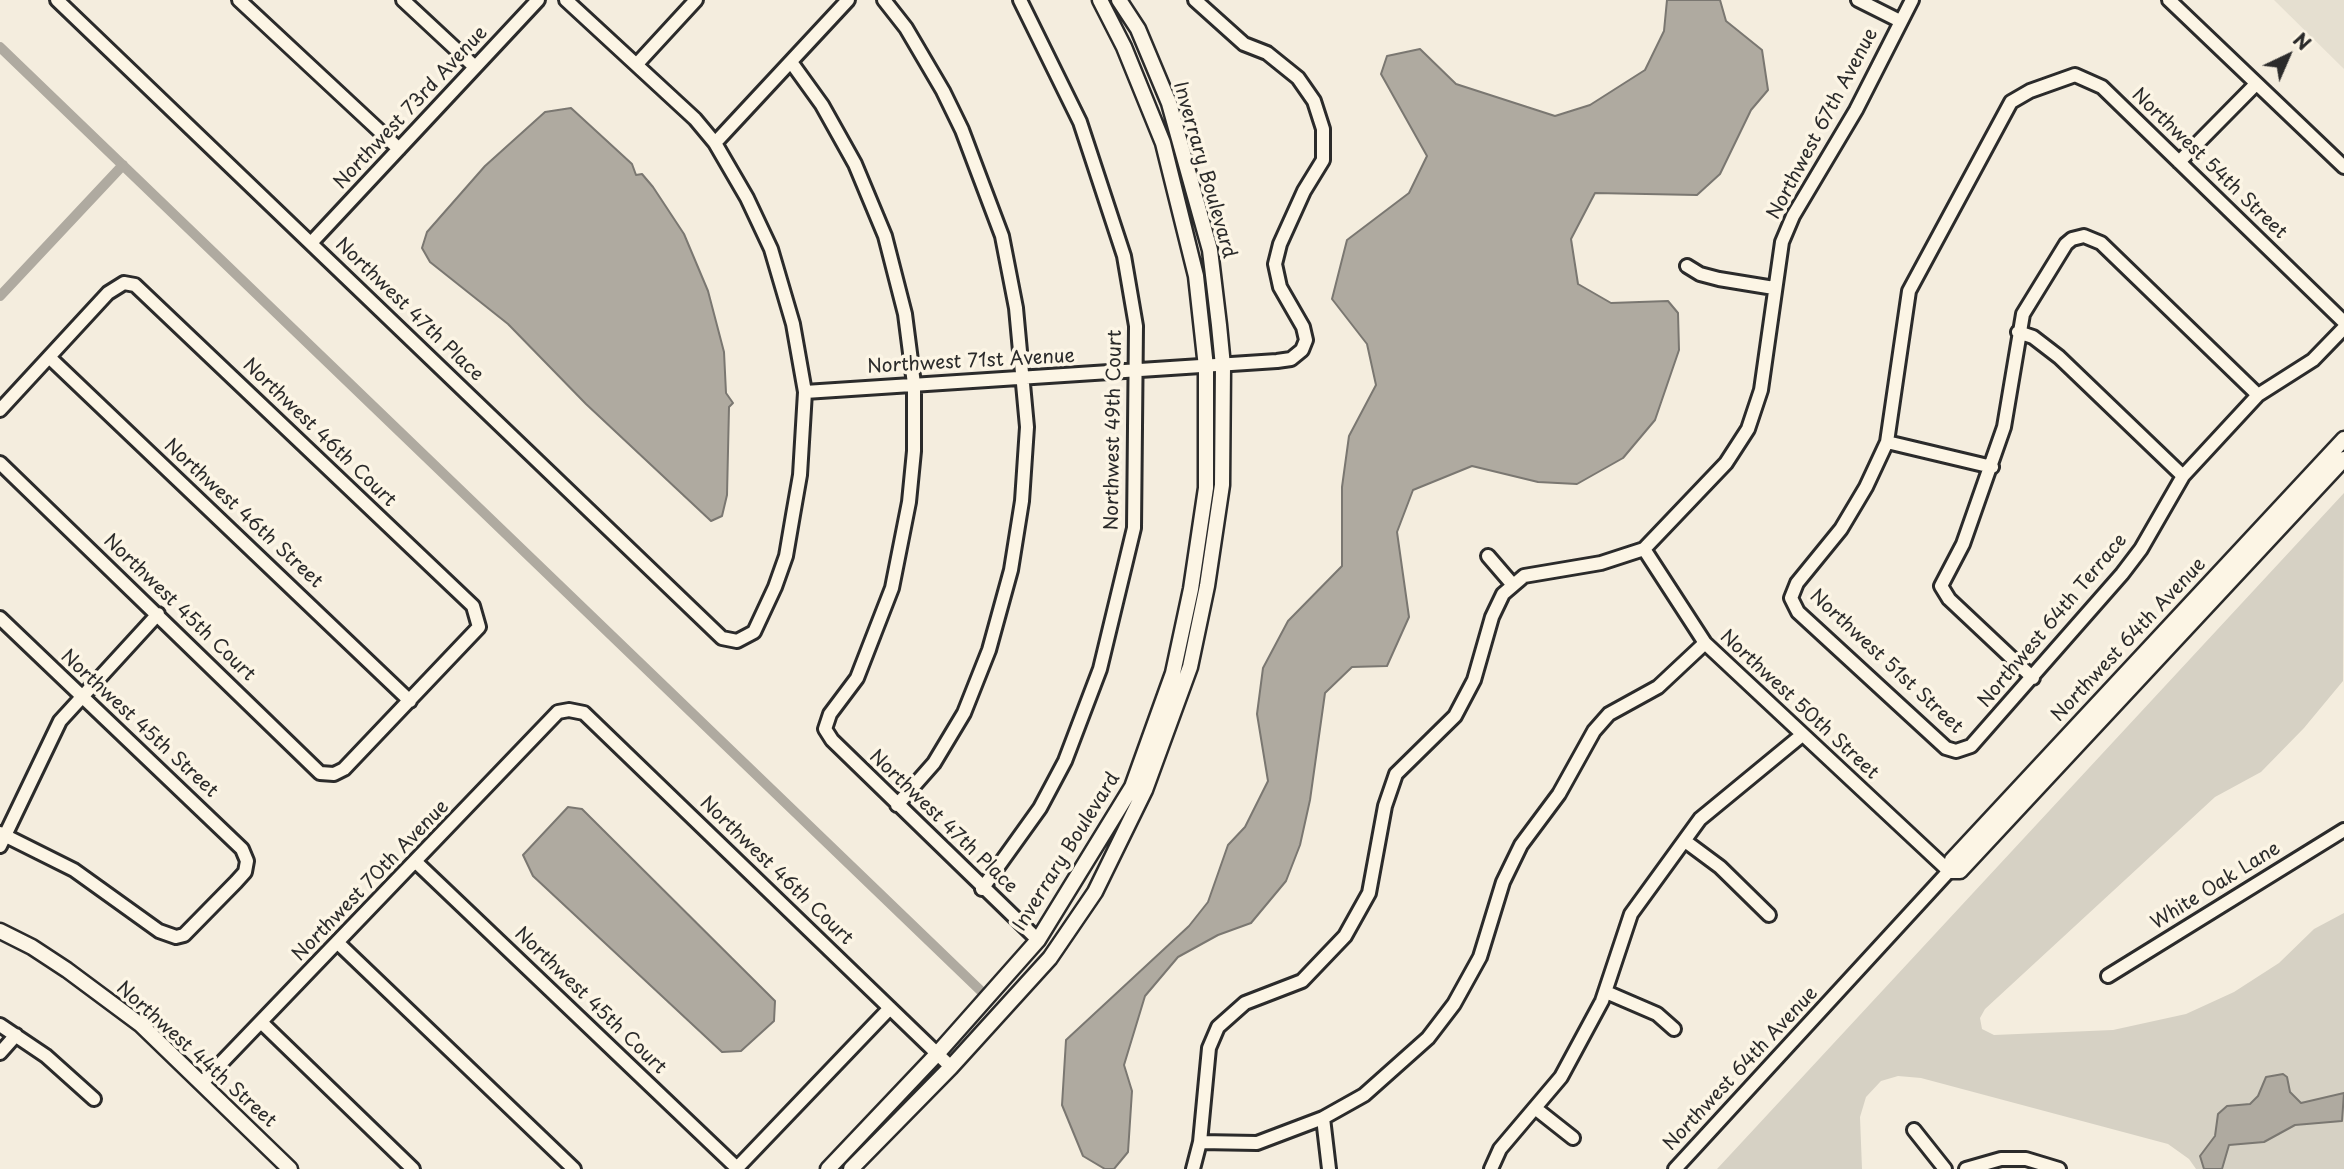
<!DOCTYPE html>
<html>
<head>
<meta charset="utf-8">
<style>
	body { margin:0 }
	#map { position:relative; width:2344px; height:1169px; overflow:hidden; background:#f4edde; font-family:"Playpen Sans",sans-serif }
	canvas { display:block }
	.north { position:absolute; left:2253px; top:21px; width:70px; height:70px; -webkit-text-stroke:5px #fcf5e5; paint-order:stroke; rotate:44deg; font-size:19px; font-weight:700; line-height:28px; text-align:center; color:#2b2b2b }
	.north::after { content:''; display:block; margin:auto; width:24px; height:32px; background:#2b2b2b; clip-path:polygon(50% 0,100% 100%,50% 72%,0 100%) }
</style>
</head>
<body>
<div id="map">
<canvas width="2344" height="1169"></canvas>
<div class="north">N</div>
</div>
<script>
const g = document.querySelector('canvas').getContext('2d');
g.lineJoin = 'round';
function fillPath(path, color) {
  g.fillStyle = color;
  g.fill(path, 'evenodd');
}
function toPath(rows) {
  const path = new Path2D();
  for (const r of rows) {
    path.moveTo(r[0], r[1]);
    for (let i = 2; i < r.length; i += 2) path.lineTo(r[i], r[i + 1]);
  }
  return path;
}
function trace(path, color, width, dash) {
  g.strokeStyle = color;
  g.lineWidth = width;
  g.lineCap = dash ? 'butt' : 'round';
  g.setLineDash(dash || []);
  g.stroke(path);
}
function drawText(font, color, halo, rows, align = 'center') {
  g.font = font + ' "Playpen Sans",sans-serif';
  g.lineWidth = 7;
  g.setLineDash([]);
  g.textBaseline = 'middle';
  g.strokeStyle = halo;
  g.fillStyle = color;
  for (const [text, x, y, turn = 0] of rows) {
    g.save();
    g.translate(x, y);
    g.rotate((+turn || 0) * Math.PI / 180);
    g.textAlign = isNaN(turn) ? turn : align;
    if (halo) g.strokeText(text, 0, 0);
    g.fillText(text, 0, 0);
    g.restore();
  }
}
fillPath(toPath([
	[2274,0,2344,0,2344,69]
]), '#e5dfd0');
fillPath(toPath([
	[2344,493,2343,681,2304,728,2261,772,2215,797,1985,1009,1980,1018,1982,1029,1994,1035,2113,1030,2186,1014,2234,992,2279,963,2314,929,2344,913,2344,1169,2196,1169,2189,1159,2168,1144,1921,1078,1898,1076,1881,1081,1866,1097,1860,1117,1862,1169,1717,1169]
]), '#d6d1c4');
const water = toPath([
	[1667,0,1720,0,1726,21,1762,50,1768,90,1751,110,1720,174,1697,195,1595,193,1571,239,1578,284,1611,303,1668,301,1678,313,1679,350,1655,420,1623,458,1577,484,1538,482,1472,466,1413,490,1397,532,1409,617,1387,666,1352,667,1325,693,1310,800,1300,845,1286,881,1251,923,1218,935,1178,957,1145,996,1124,1065,1132,1091,1128,1152,1114,1169,1105,1169,1083,1156,1062,1105,1066,1040,1189,926,1208,902,1228,845,1245,827,1268,781,1257,714,1263,668,1288,621,1342,566,1342,487,1349,436,1376,385,1367,344,1332,299,1347,240,1409,193,1427,156,1381,74,1387,56,1420,49,1456,84,1555,116,1590,105,1645,70,1664,31,1667,0],
	[571,108,632,164,636,175,642,174,653,187,684,234,708,291,724,352,726,393,733,403,729,407,727,495,722,516,711,521,586,404,508,324,430,262,422,248,427,232,485,166,545,112,571,108],
	[568,807,582,809,775,1001,774,1021,741,1051,722,1052,533,876,523,855,568,807],
	[2283,1074,2287,1077,2290,1092,2301,1103,2344,1093,2342,1121,2295,1125,2264,1142,2229,1145,2222,1169,2204,1169,2200,1156,2215,1136,2218,1114,2227,1106,2250,1104,2258,1096,2266,1077,2283,1074]
]);
fillPath(water, '#afaaa0');
trace(water, '#7a7771', 2);
trace(toPath([
	[0,47,982,992],
	[0,296,123,165]
]), '#afaaa0', 10);
const minor = toPath([
	[57,0,722,638,737,641,754,632,775,587,786,556,793,515,800,475,805,392,793,324,771,249,747,198,715,143,695,119,566,0],
	[239,0,399,149],
	[403,0,475,67],
	[884,0,906,28,943,91,962,130,1002,236,1016,308,1027,427,1022,501,1011,570,989,650,964,713,934,763,897,805],
	[1858,0,1900,21],
	[2169,0,2344,167],
	[791,62,822,105,855,164,885,236,905,314,914,384,914,451,909,502,892,588,857,678,830,714,825,729,832,740,1038,940],
	[637,64,696,0],
	[715,143,848,0],
	[2179,162,2256,84],
	[311,243,538,0],
	[1687,266,1700,274,1719,279,1774,288],
	[2344,322,2102,87,2075,75,2030,91,2011,102,1909,291,1887,442,1866,487,1841,529,1797,583,1791,598,1798,612,1946,748,1956,751,1971,746,2122,574,2141,549,2183,476,2258,395,2313,360,2344,328],
	[2018,332,2033,337,2059,357,2183,476],
	[49,357,410,701],
	[805,392,1277,361,1291,359,1302,350,1306,340,1303,327,1280,287,1275,264,1280,244,1304,191,1323,160,1323,129,1314,101,1298,78,1267,53,1244,44,1195,0],
	[0,410,108,293,124,283,135,285,473,606,479,627,344,769,334,774,320,773,0,463],
	[1887,442,1992,467],
	[1644,549,1705,643,1949,871,1675,1169],
	[1488,556,1513,585],
	[0,618,242,849,247,861,245,872,236,882,184,935,176,937,159,931,74,870,0,833],
	[2033,678,1949,599,1941,586,1963,544,2004,427,2023,314,2066,244,2072,239,2084,236,2101,243,2258,395],
	[1685,841,1720,867,1769,915],
	[0,846,60,721,158,614],
	[417,863,737,1168],
	[982,889,1040,808,1065,761,1100,669,1134,528,1136,326,1124,256,1080,122,1020,0],
	[338,943,574,1169],
	[2108,976,2344,830],
	[1606,992,1657,1014,1674,1029],
	[262,1023,413,1169],
	[0,1025,46,1056,94,1099],
	[0,1053,16,1035],
	[202,1083,558,712,569,710,584,713,951,1067],
	[1535,1108,1573,1138],
	[1323,1118,1329,1169],
	[1914,1130,1945,1169],
	[1200,1142,1257,1143,1323,1118,1364,1095,1428,1038,1454,1004,1480,957,1503,882,1521,845,1559,794,1594,731,1609,714,1658,687,1705,643],
	[736,1169,890,1008],
	[1193,1169,1200,1142,1209,1048,1218,1027,1245,1003,1302,981,1345,936,1369,893,1385,806,1396,774,1455,716,1474,680,1492,617,1503,594,1524,576,1601,563,1644,549,1726,463,1748,429,1761,390,1782,242,1793,216,1856,110,1912,0],
	[1491,1169,1500,1149,1561,1077,1602,1001,1631,914,1700,819,1802,735],
	[1966,1169,2001,1159,2026,1159,2059,1169]
]);
const tertiary = toPath([
	[2344,439,1952,860,1949,871,1960,871,2344,459],
	[0,931,32,947,67,970,141,1025,290,1169],
	[828,1169,937,1054,1038,940,1132,787,1173,673,1191,589,1206,488,1206,367,1196,276,1163,143,1124,47,1100,0],
	[851,1169,951,1067,1050,958,1095,892,1145,790,1190,667,1207,586,1222,485,1223,366,1219,325,1210,250,1169,103,1138,29,1119,0]
]);
trace(minor, '#2b2b2b', 18);
trace(tertiary, '#2b2b2b', 19);
trace(minor, '#fcf5e5', 12);
trace(tertiary, '#fcf5e5', 14);
drawText('19px', '#2b2b2b', '#fcf5e5', [
	["Northwest 73rd Avenue",411,108,-47],
	["Northwest 67th Avenue",1823,124,-62],
	["Northwest 54th Street",2209,164,44],
	["Inverrary Boulevard",1204,170,74],
	["Northwest 47th Place",409,310,44],
	["Northwest 71st Avenue",971,362,-3],
	["Northwest 49th Court",1114,430,-89],
	["Northwest 46th Court",319,433,44],
	["Northwest 46th Street",243,514,43],
	["Northwest 45th Court",179,608,44],
	["Northwest 64th Terrace",2053,621,-50],
	["Northwest 64th Avenue",2129,640,-47],
	["Northwest 51st Street",1886,662,43],
	["Northwest 50th Street",1799,705,43],
	["Northwest 45th Street",139,724,43],
	["Northwest 47th Place",943,822,44],
	["Inverrary Boulevard",1067,852,-58],
	["Northwest 46th Court",776,871,44],
	["Northwest 70th Avenue",371,881,-46],
	["White Oak Lane",2216,886,-32],
	["Northwest 45th Court",590,1001,44],
	["Northwest 44th Street",196,1055,42],
	["Northwest 64th Avenue",1741,1069,-47]
]);
</script>
</body>
</html>
